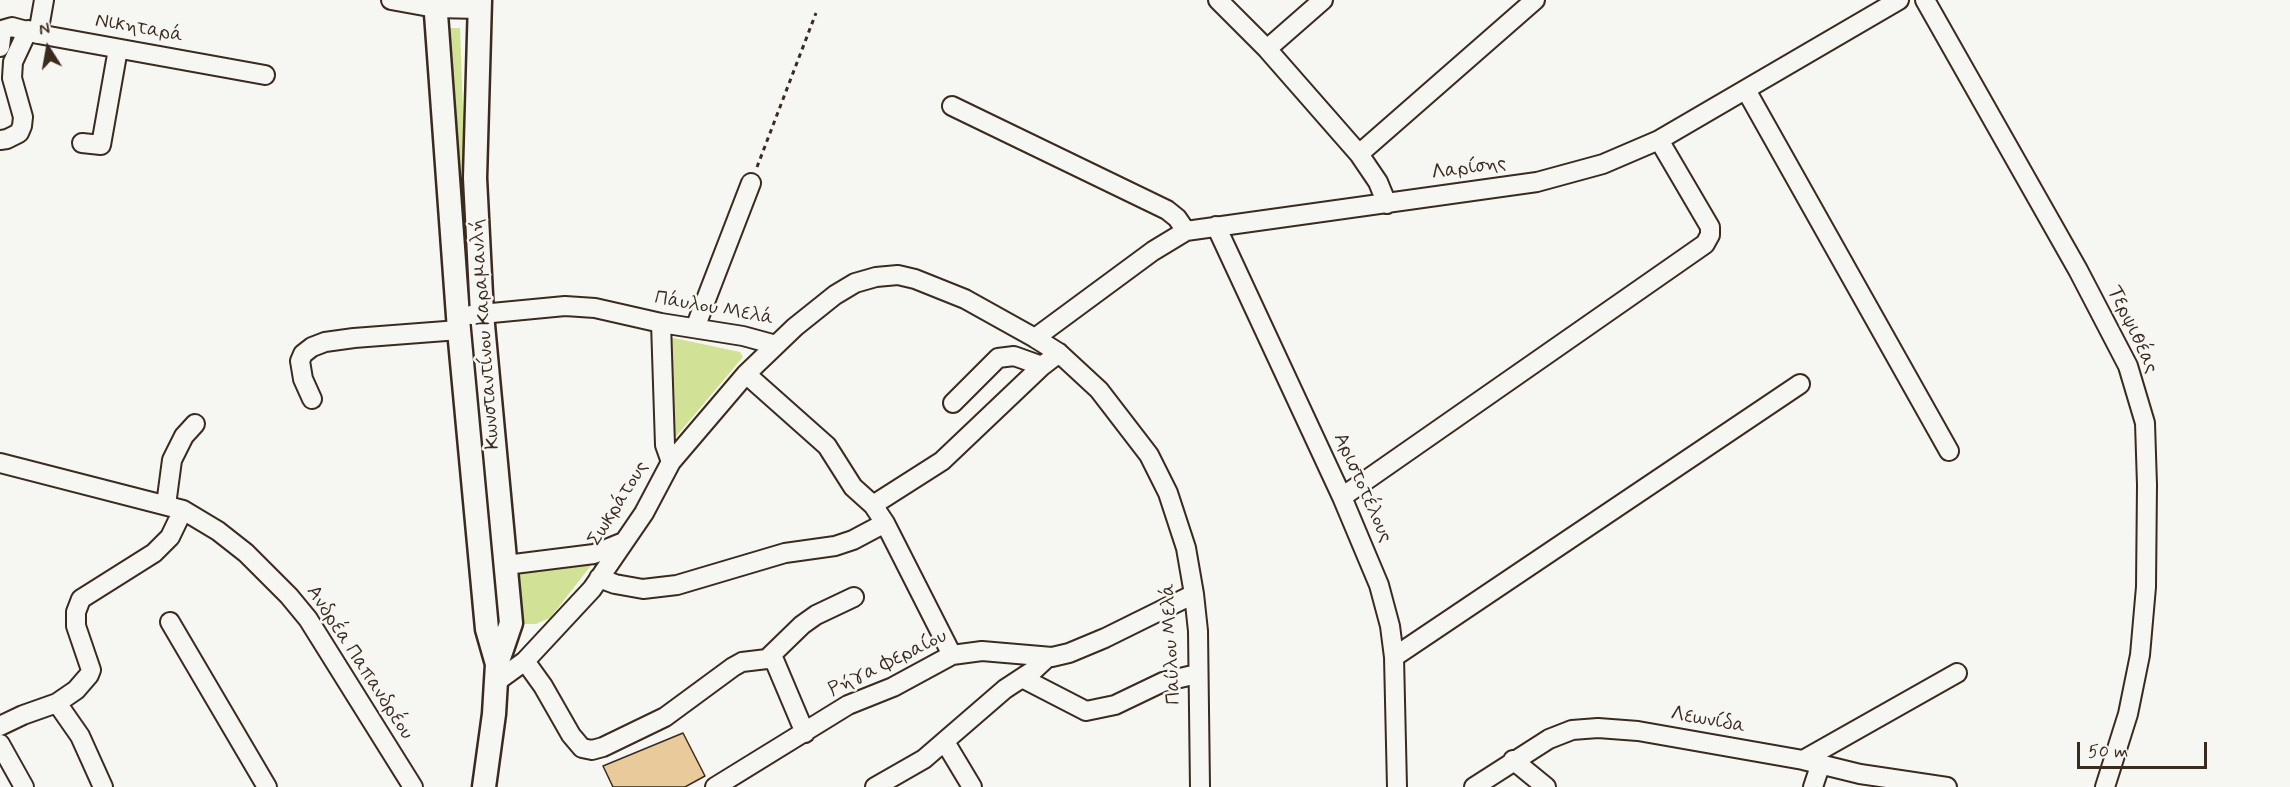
<!DOCTYPE html>
<html>
<head>
<meta charset="utf-8">
<style>
	body { margin:0 }
	#map { position:relative; width:2290px; height:787px; overflow:hidden; background:#f6f6f2; font-family:Mynerve,sans-serif }
	canvas { display:block }
	.north { position:absolute; left:18px; top:18px; width:60px; height:60px; -webkit-text-stroke:4px #f6f6f2; paint-order:stroke; rotate:349deg; font-size:16px; font-weight:700; line-height:24px; text-align:center; color:#3b2a1e }
	.north::after { content:''; display:block; margin:auto; width:21px; height:27px; background:#3b2a1e; clip-path:polygon(50% 0,100% 100%,50% 72%,0 100%) }
	.scale { position:absolute; left:2077px; top:742px; width:130px; height:27px; box-sizing:border-box; border:3px solid #3b2a1e; border-top:0; padding-left:8px; font-size:18px; line-height:21px; white-space:nowrap; color:#3b2a1e; -webkit-text-stroke:4px #f6f6f2; paint-order:stroke }
</style>
</head>
<body>
<div id="map">
<canvas width="2290" height="787"></canvas>
<div class="north">N</div>
<div class="scale">50 m</div>
</div>
<script>
const g = document.querySelector('canvas').getContext('2d');
g.lineJoin = 'round';
function fillPath(path, color) {
  g.fillStyle = color;
  g.fill(path, 'evenodd');
}
function toPath(rows) {
  const path = new Path2D();
  for (const r of rows) {
    path.moveTo(r[0], r[1]);
    for (let i = 2; i < r.length; i += 2) path.lineTo(r[i], r[i + 1]);
  }
  return path;
}
function trace(path, color, width, dash) {
  g.strokeStyle = color;
  g.lineWidth = width;
  g.lineCap = dash ? 'butt' : 'round';
  g.setLineDash(dash || []);
  g.stroke(path);
}
function drawText(font, color, halo, rows, align = 'center') {
  g.font = font + ' Mynerve,sans-serif';
  g.lineWidth = 5;
  g.setLineDash([]);
  g.textBaseline = 'middle';
  g.strokeStyle = halo;
  g.fillStyle = color;
  for (const [text, x, y, turn = 0] of rows) {
    g.save();
    g.translate(x, y);
    g.rotate((+turn || 0) * Math.PI / 180);
    g.textAlign = isNaN(turn) ? turn : align;
    if (halo) g.strokeText(text, 0, 0);
    g.fillText(text, 0, 0);
    g.restore();
  }
}
fillPath(toPath([
	[445,28,460,28,470,306,465,306],
	[473,331,478,331,500,630,495,630],
	[669,337,740,352,743,357,674,439,670,436],
	[596,559,550,618,536,624,524,624,521,622,518,570]
]), '#d1e195');
const building = toPath([
	[683,733,705,776,685,787,613,787,603,766,683,733]
]);
fillPath(building, '#e8ca9b');
trace(building, '#3b2a1e', 1.5);
const minor = toPath([
	[44,0,38,34,265,75],
	[391,0,435,8,480,9],
	[1218,0,1267,49,1359,154,1378,182,1387,204],
	[1925,0,2078,270,2128,366,2145,423,2147,485,2146,587,2140,655,2128,714,2105,787],
	[0,47,2,30,12,27,38,34],
	[1267,49,1323,0],
	[1746,90,1949,451],
	[952,106,1167,210,1177,218,1186,231],
	[0,140,7,139,19,133,22,126,23,117,12,78,13,62,28,30],
	[82,143,101,145,118,49],
	[1359,154,1535,0],
	[1216,226,1342,497,1379,585,1390,626,1394,657,1397,787],
	[471,315,565,306,595,308,661,323,743,336,776,345],
	[661,323,665,445,671,462],
	[695,328,751,183],
	[1035,338,1153,251,1186,231,1537,182,1603,164,1659,140,1899,0],
	[746,374,827,446,853,487,873,505,885,523,952,655],
	[312,399,303,379,300,361,303,354,312,347,325,342,354,338,459,330],
	[953,403,998,358,1014,356,1042,366],
	[0,463,183,510,218,531,246,553,289,596,308,619,413,787],
	[1342,497,1705,244,1710,235,1710,227,1659,140],
	[166,505,172,460,184,436,195,424],
	[873,505,942,461,1042,366,1059,353],
	[506,565,594,554,621,543],
	[599,578,615,584,643,589,677,585,785,553,835,546,853,540,885,523],
	[170,622,267,787],
	[772,655,805,733],
	[1394,657,1800,384],
	[525,661,543,686,571,735,582,748,592,750,603,747,665,717,733,667,742,662,767,659,802,625,816,615,854,597],
	[1022,678,1086,711,1115,705,1163,682,1197,674],
	[496,682,525,661,592,589,644,513,671,462,746,374,795,327,835,295,855,283,876,277,898,275,915,279,965,299,1035,338,1059,353,1099,390,1149,455,1168,493,1186,548,1194,594,1198,631,1200,787],
	[57,703,76,690,89,675,91,670,76,626,76,612,81,599,154,553,170,537,183,510],
	[0,726,23,715,57,703,80,736,103,787],
	[945,742,972,787],
	[0,744,24,787],
	[1513,760,1546,787],
	[1803,760,1957,673],
	[715,787,848,705,893,687,952,655,982,651,1052,657,1069,653,1105,638,1194,594],
	[875,787,924,759,1005,689,1034,670,1048,657],
	[1474,787,1549,739,1572,730,1598,728,1638,731,1803,760,1860,774,1947,787],
	[1813,787,1820,766]
]);
const tertiary = toPath([
	[435,0,459,330,487,629,497,664],
	[480,0,475,178,482,314,511,623,497,664,494,714,484,787]
]);
trace(minor, '#3b2a1e', 22);
trace(tertiary, '#3b2a1e', 27);
trace(toPath([
	[757,167,816,13]
]), '#3b2a1e', 3, [4.5, 4.5]);
trace(minor, '#f6f6f2', 18);
trace(tertiary, '#f6f6f2', 22);
drawText('20px', '#3b2a1e', '#f6f6f2', [
	["Νικηταρά",139,29,10],
	["Λαρίσης",1469,169,-8],
	["Πάυλου Μελά",714,309,10],
	["Τερψιθέας",2132,330,65],
	["Κωνσταντίνου Καραμανλή",486,334,-94],
	["Αριστοτέλους",1362,488,66],
	["Σωκράτους",619,504,-58],
	["Παύλου Μελά",1172,644,-93],
	["Ανδρέα Παπανδρέου",359,663,57],
	["Ρήγα Φεραίου",888,664,-26],
	["Λεωνίδα",1708,721,10]
]);
</script>
</body>
</html>
